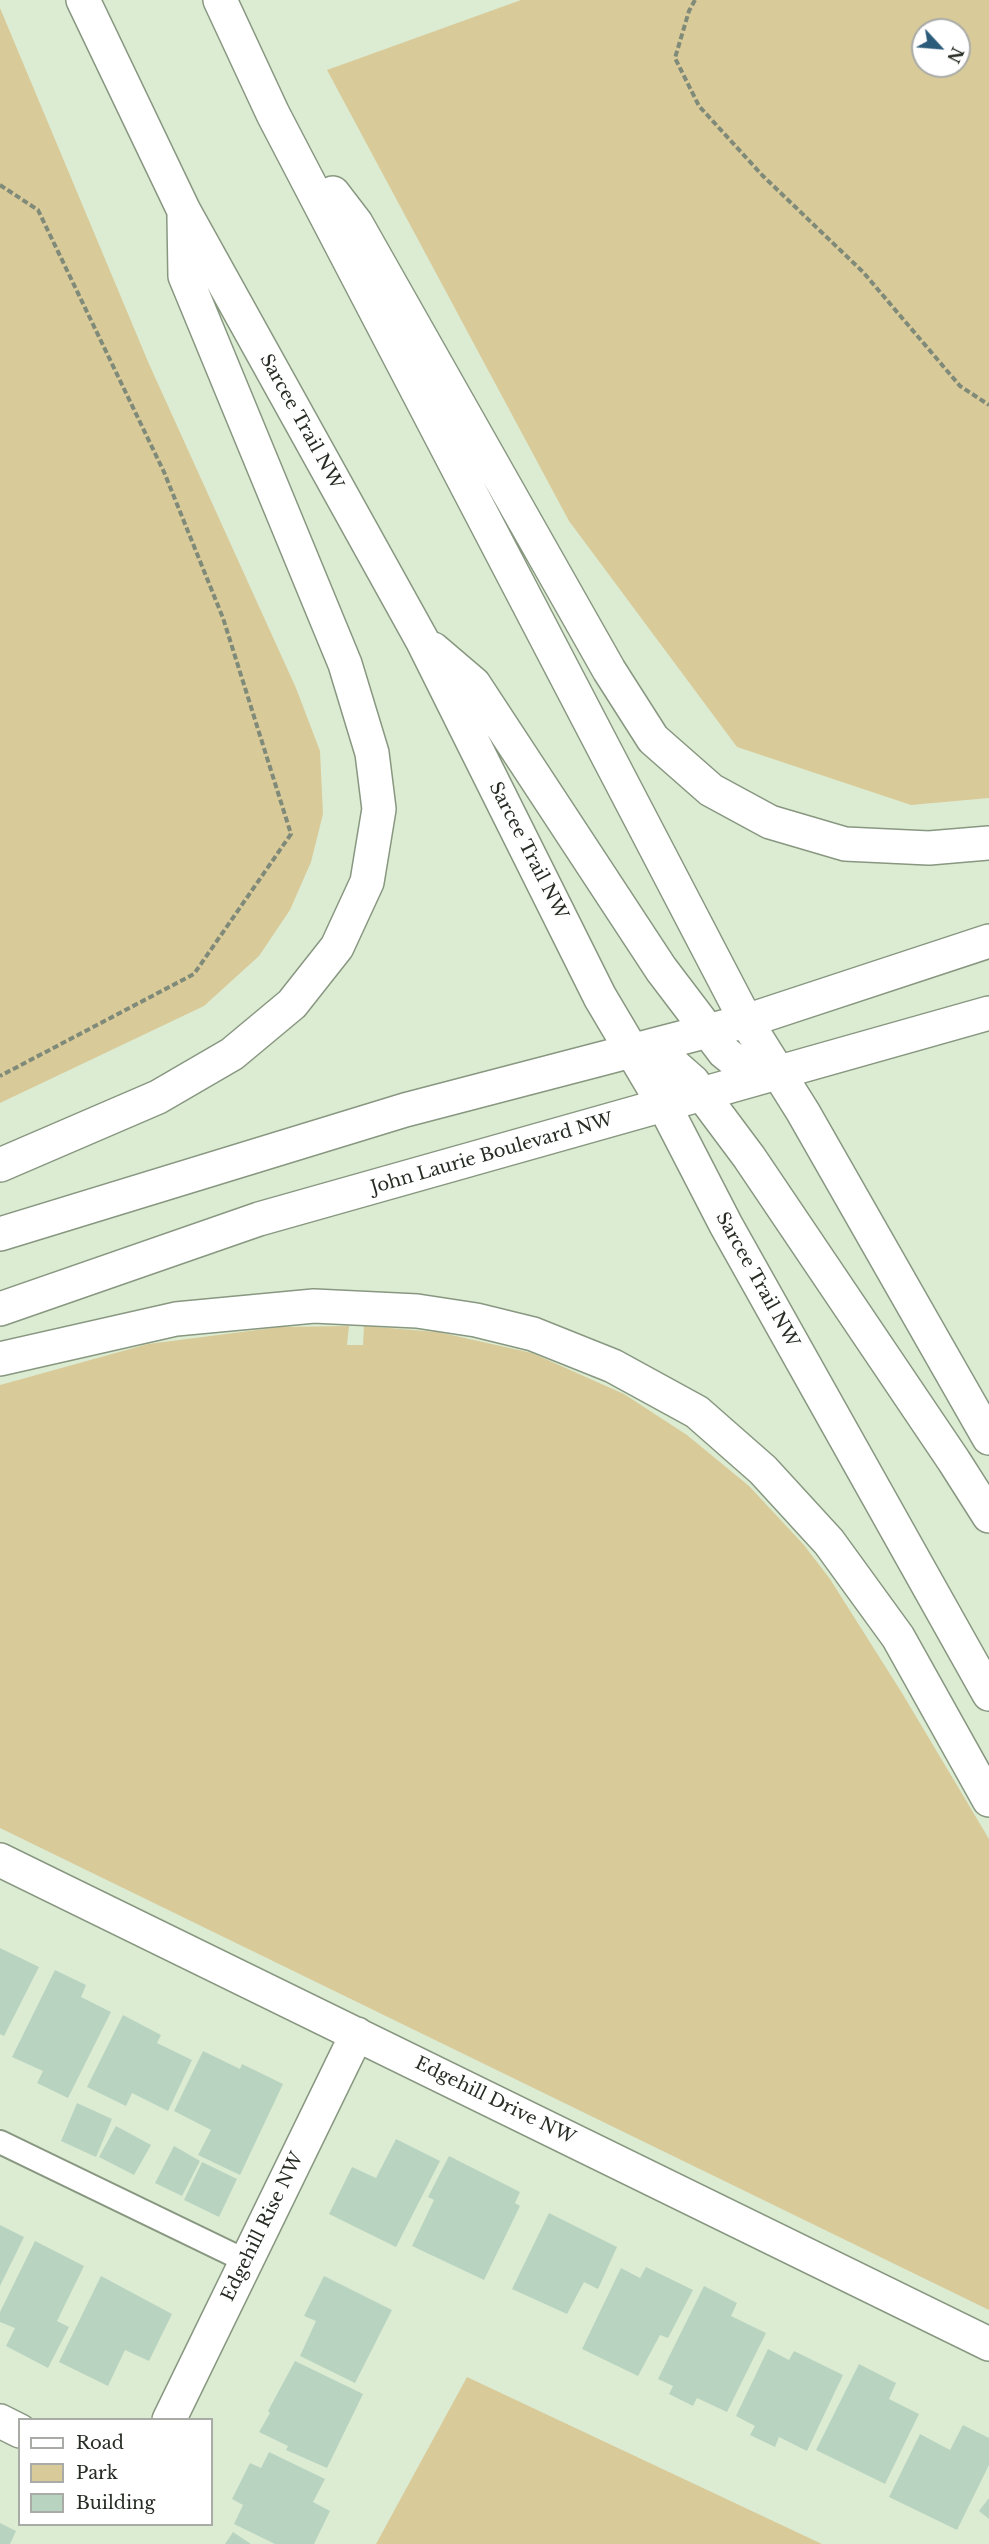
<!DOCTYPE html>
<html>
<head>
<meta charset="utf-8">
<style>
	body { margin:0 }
	#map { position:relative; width:989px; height:2544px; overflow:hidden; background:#dcecd3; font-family:"Libre Baskerville",serif }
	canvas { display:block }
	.legend { position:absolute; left:18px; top:2418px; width:195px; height:108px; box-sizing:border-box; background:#fff; border:2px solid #a9aba7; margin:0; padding:8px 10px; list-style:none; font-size:18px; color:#272d24 }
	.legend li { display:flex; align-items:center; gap:12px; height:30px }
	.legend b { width:30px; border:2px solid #a9aba7 }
	.north { position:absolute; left:911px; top:18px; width:60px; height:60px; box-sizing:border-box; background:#fff; border:2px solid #a9aba7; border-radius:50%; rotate:116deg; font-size:16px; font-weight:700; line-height:24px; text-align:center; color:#272d24 }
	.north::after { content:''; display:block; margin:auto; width:21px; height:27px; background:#2b5c7a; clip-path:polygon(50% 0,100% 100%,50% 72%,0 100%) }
</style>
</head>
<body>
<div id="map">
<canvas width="989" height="2544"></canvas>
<ul class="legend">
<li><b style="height:8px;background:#fff"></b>Road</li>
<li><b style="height:16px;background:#d9ca9a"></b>Park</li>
<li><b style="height:16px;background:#b9d3c1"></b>Building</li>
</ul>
<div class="north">N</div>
</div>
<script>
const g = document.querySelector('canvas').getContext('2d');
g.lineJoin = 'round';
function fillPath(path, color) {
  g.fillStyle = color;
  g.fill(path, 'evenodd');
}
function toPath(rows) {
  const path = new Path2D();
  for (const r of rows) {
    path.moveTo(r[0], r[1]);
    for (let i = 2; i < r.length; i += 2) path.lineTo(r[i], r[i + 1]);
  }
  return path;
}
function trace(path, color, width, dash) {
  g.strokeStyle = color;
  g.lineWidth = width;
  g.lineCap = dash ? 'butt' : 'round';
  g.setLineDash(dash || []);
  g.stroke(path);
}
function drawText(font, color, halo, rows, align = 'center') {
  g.font = font + ' "Libre Baskerville",serif';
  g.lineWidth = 6;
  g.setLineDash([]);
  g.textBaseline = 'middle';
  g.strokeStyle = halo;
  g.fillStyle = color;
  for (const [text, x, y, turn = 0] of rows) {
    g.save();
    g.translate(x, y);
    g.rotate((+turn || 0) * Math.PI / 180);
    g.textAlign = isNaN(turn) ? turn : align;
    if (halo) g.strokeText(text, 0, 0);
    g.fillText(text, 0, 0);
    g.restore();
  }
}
fillPath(toPath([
	[521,0,989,0,989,798,911,805,737,747,569,521,327,70],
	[923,30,959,30,959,66,923,66],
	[0,8,149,364,296,688,320,751,323,814,311,862,290,910,259,956,204,1006,0,1103],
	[349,1326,347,1345,363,1345,364,1326,438,1332,532,1353,624,1394,687,1435,749,1486,804,1545,830,1579,902,1693,989,1839,989,2310,0,1828,0,1385,148,1344,280,1327],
	[467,2377,822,2544,376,2544]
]), '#d9ca9a');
fillPath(toPath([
	[0,1948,39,1967,4,2036,0,2034],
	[55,1970,86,1985,81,1997,111,2012,68,2098,37,2083,43,2071,12,2057],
	[123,2015,161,2035,157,2043,192,2060,168,2111,132,2093,126,2106,87,2087],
	[203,2051,240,2069,242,2064,283,2084,240,2175,198,2155,211,2130,174,2111],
	[77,2103,112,2119,96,2157,61,2141],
	[116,2126,151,2145,134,2175,99,2157],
	[396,2139,440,2161,396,2247,329,2214,352,2167,376,2178],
	[174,2146,200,2161,182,2196,155,2183],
	[449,2156,520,2192,515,2203,520,2206,484,2280,412,2246,434,2200,428,2197],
	[202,2162,237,2179,219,2217,184,2200],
	[549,2213,617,2247,598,2289,584,2282,567,2314,512,2289],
	[0,2225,24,2237,0,2286],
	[35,2241,84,2266,57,2321,69,2327,48,2368,6,2346,15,2328,0,2322,0,2312],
	[646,2267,693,2290,668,2338,660,2335,638,2376,582,2349,621,2268,640,2278],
	[101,2276,172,2314,149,2361,125,2350,108,2386,59,2362],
	[324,2276,392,2310,355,2383,300,2356,316,2321,304,2316],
	[704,2286,737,2303,731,2316,766,2333,727,2412,697,2398,693,2406,669,2394,673,2386,658,2379],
	[768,2349,789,2360,794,2351,843,2375,807,2451,779,2437,775,2447,750,2435,755,2426,736,2416],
	[295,2361,363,2394,327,2468,286,2450,288,2446,259,2432,270,2413,268,2411],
	[859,2364,896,2383,889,2399,919,2414,885,2484,816,2450],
	[963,2425,989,2438,989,2465,957,2530,889,2497,920,2434,950,2450],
	[269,2452,325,2479,313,2502,330,2511,314,2544,275,2544,234,2524,243,2505,232,2499,250,2463,261,2468],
	[989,2498,989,2519,979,2511],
	[0,2523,16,2531,10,2544,0,2544],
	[233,2532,251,2544,225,2544]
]), '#b9d3c1');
const service = toPath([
	[0,2142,246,2261]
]);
const minor = toPath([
	[0,1860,989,2344],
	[169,2420,357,2034],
	[0,2421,20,2431]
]);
const secondary = toPath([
	[83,0,184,211,422,640,600,997,664,1105,726,1225,989,1694],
	[220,0,273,114,746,1021,803,1112,989,1438],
	[333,193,356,223,609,670,653,739,711,790,770,822,845,844,929,848,989,843],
	[433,649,474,684,661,969,724,1052,740,1065,779,1074],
	[632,1051,668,1060,693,1082,749,1157,954,1461,989,1516],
	[0,1165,158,1097,232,1054,292,1004,337,947,367,882,379,809,372,753,345,664,185,276,184,216],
	[0,1234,405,1110,746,1021,989,941],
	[0,1309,259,1219,989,1013],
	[0,1359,176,1319,314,1306,417,1311,476,1320,533,1334,613,1366,697,1412,763,1470,829,1542,898,1637,989,1800]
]);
trace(service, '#889780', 26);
trace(minor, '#889780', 36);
trace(secondary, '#889780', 36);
trace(toPath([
	[695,0,689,11,675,58,699,106,762,175,863,272,960,386,989,405],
	[0,185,38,210,164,472,223,618,291,834,194,974,0,1076]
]), '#7f8a79', 4, [6, 3]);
trace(service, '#fff', 22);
trace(minor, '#fff', 33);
trace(secondary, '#fff', 33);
drawText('18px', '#272d24', '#fff', [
	["Sarcee Trail NW",301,422,61],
	["Sarcee Trail NW",528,851,63],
	["John Laurie Boulevard NW",492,1154,-16],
	["Sarcee Trail NW",757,1280,61],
	["Edgehill Drive NW",495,2101,26],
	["Edgehill Rise NW",263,2227,-64]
]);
</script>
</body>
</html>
